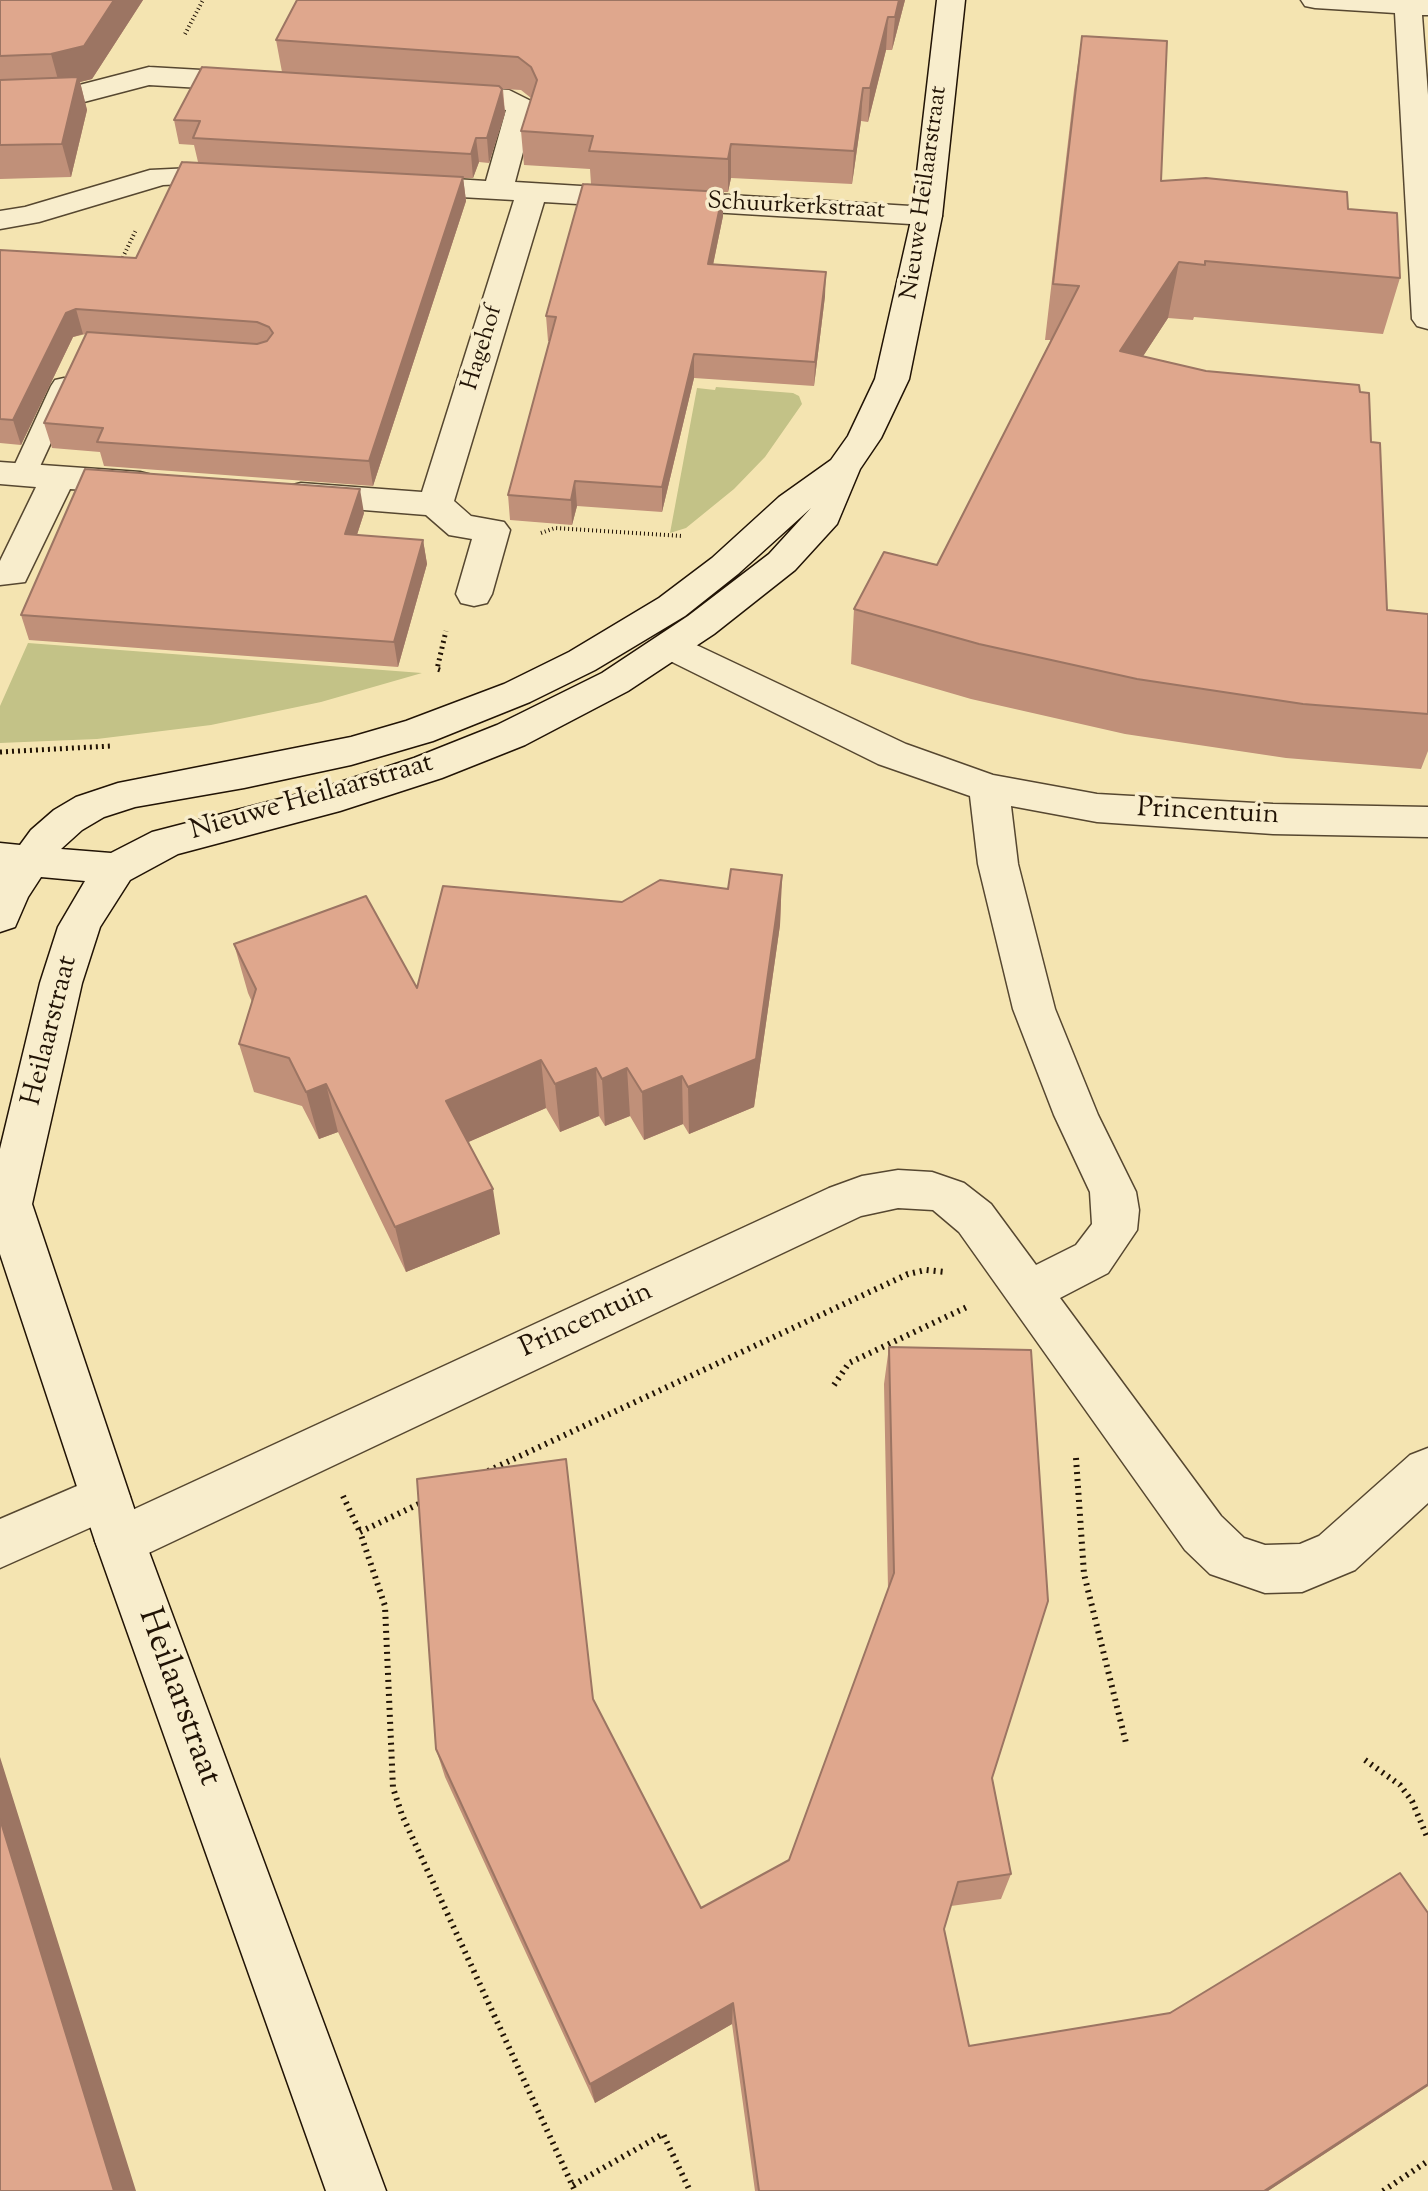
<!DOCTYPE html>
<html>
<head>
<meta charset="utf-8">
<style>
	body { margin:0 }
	canvas { display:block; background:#f4e4b1 }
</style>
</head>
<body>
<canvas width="1428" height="2191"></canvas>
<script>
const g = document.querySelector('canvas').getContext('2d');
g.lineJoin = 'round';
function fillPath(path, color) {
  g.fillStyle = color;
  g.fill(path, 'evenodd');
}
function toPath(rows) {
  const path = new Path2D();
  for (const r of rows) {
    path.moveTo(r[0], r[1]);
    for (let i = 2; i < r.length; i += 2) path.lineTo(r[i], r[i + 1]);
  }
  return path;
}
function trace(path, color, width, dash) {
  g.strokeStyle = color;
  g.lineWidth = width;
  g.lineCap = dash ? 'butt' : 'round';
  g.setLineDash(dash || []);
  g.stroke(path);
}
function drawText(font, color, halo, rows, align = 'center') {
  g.font = font + ' "Sorts Mill Goudy",serif';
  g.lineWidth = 7;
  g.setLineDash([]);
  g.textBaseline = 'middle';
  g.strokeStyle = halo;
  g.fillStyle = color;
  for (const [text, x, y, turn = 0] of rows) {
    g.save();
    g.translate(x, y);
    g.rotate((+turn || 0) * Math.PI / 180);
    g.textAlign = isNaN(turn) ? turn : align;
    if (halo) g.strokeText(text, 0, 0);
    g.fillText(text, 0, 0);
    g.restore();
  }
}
fillPath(toPath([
	[716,387,793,393,799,396,802,404,765,457,734,489,686,528,670,533,697,388,715,390],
	[28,643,422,673,321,702,211,725,97,739,0,743,0,706]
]), '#c3c287');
const lane = toPath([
	[64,378,73,380,77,386,36,475,32,481,23,483,14,481,10,475,51,386,55,380,64,378]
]);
const street = toPath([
	[1301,0,1428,0,1428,15,1422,15,1428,95,1428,329,1417,326,1412,319,1395,13,1315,8,1305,6,1301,0],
	[149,67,254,73,264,76,268,82,264,88,254,91,149,85,61,108,0,111,0,93,60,90,149,67],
	[443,85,509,90,531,101,535,107,515,182,927,207,938,210,942,216,938,222,927,225,544,202,454,501,471,516,504,522,510,530,492,594,487,603,474,606,461,603,456,594,472,539,449,535,426,515,301,505,289,502,284,494,289,486,301,483,422,492,514,200,407,194,396,191,392,185,396,179,407,176,486,181,506,110,433,100,429,94,433,88,443,85],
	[234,166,245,169,249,175,245,181,163,185,39,222,0,229,0,211,25,207,150,170,234,166],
	[0,462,140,472,152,475,157,483,152,491,140,494,70,489,25,582,0,585,0,561,36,487,0,484,0,462],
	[671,633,906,744,993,775,1097,794,1273,804,1428,807,1428,837,1273,834,1097,822,1011,806,1018,864,1055,1009,1098,1115,1136,1192,1139,1210,1137,1230,1108,1273,1060,1298,1221,1516,1244,1538,1265,1545,1300,1544,1319,1536,1410,1455,1428,1448,1428,1503,1355,1570,1302,1592,1265,1593,1210,1574,1185,1550,959,1232,933,1210,898,1208,861,1216,138,1558,120,1565,102,1558,95,1541,102,1524,829,1188,862,1176,898,1170,932,1172,964,1183,991,1204,1036,1265,1076,1245,1092,1224,1090,1192,1054,1115,1013,1009,978,864,970,796,878,764,658,655,652,646,658,637,671,633],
	[105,1474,123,1481,130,1497,123,1513,0,1568,0,1519,105,1474]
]);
const secondary = toPath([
	[937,0,965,0,942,216,909,379,881,438,860,469,837,524,795,570,714,634,628,691,525,745,442,778,340,811,178,854,130,880,100,927,82,983,32,1204,145,1541,386,2191,326,2191,95,1541,0,1254,0,1149,40,983,58,927,85,881,41,877,28,897,15,927,0,932,0,843,20,845,31,830,54,810,76,797,118,783,351,737,406,721,504,684,569,652,659,598,712,558,779,497,831,460,848,436,875,379,912,216,937,0],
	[811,508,769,554,688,616,602,673,497,725,414,758,322,788,152,832,111,853,61,849,82,830,104,817,135,807,244,788,351,765,433,741,530,702,595,670,685,616,738,574,811,508]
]);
trace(lane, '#564730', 3);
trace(street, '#564730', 3);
trace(secondary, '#211305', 3);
trace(toPath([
	[185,34,203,0],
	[121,261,136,230],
	[541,533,555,528,682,536]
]), '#211305', 4, [1, 3]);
trace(toPath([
	[440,670,437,669,446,631],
	[0,752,111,746]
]), '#211305', 5, [2, 4]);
trace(toPath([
	[834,1385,849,1363,969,1306],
	[1076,1458,1084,1574,1126,1743],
	[488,1471,908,1274,926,1270,945,1272],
	[343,1496,360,1532],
	[425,1501,360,1532,385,1606,393,1788,402,1815,575,2191],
	[1365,1760,1400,1785,1412,1801,1428,1839],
	[573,2185,663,2134,690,2191],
	[1383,2191,1428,2161]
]), '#211305', 6, [2, 5]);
fillPath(lane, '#f8edcc');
fillPath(street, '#f8edcc');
fillPath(secondary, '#f8edcc');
fillPath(toPath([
	[0,0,143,0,92,79,80,82,87,110,71,177,0,179],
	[297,0,905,0,892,50,886,50,868,122,861,121,852,184,731,178,728,192,723,192,723,216,713,265,825,296,814,386,694,378,662,512,577,506,572,525,510,520,508,495,550,341,548,341,546,316,591,184,590,169,524,165,521,131,531,98,521,90,503,89,505,113,489,163,479,162,473,178,463,178,466,201,373,486,104,466,100,452,52,448,44,423,86,334,73,337,21,445,0,443,0,250,136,258,198,162,194,145,179,144,174,120,282,72,276,40],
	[1082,36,1161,181,1348,209,1400,278,1383,334,1194,317,1193,320,1168,318,1143,356,1206,371,1360,392,1371,442,1387,610,1428,614,1428,751,1421,769,1286,758,1125,734,971,699,851,664,854,609,937,565,1051,340,1045,340,1074,90],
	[364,513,357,535,423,540,427,564,398,667,29,640,21,615],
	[782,875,780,925,754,1107,689,1134,683,1124,644,1140,630,1116,605,1126,599,1116,560,1132,546,1108,468,1142,500,1234,406,1272,338,1132,319,1139,302,1106,254,1092,239,1044,252,1002,248,993,234,944,417,988,622,902,728,889],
	[889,1347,992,1778,1011,1874,1001,1899,951,1906,944,1929,969,2046,1170,2013,1428,1913,1428,2086,1268,2191,755,2191,732,2024,595,2103,445,1777,436,1749,701,1908,789,1860,888,1589,884,1384]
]), '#c09079');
fillPath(toPath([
	[114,0,143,0,92,79,80,82,87,110,71,177,62,144,60,87,51,54],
	[899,0,905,0,892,50,895,17],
	[888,17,886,50,868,122,870,88],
	[863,88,861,121,852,184,854,151],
	[502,89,505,113,489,163,487,138],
	[476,138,479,162,473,178,471,154],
	[731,144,731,178,728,192,728,159],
	[463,177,466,201,373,486,369,461],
	[723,192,723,216,708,289,708,264],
	[1179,262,1168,318,1110,407,1120,351],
	[826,272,825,296,814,386,815,362],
	[76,309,83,334,73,337,21,445,13,420,66,313],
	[694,354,694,378,662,512,662,487],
	[575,481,577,506,572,525,571,500],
	[360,489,364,513,349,559,345,534],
	[423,540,427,564,398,667,394,642],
	[782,875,780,925,754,1107,689,1134,688,1087],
	[541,1060,546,1108,455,1148,446,1101],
	[596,1068,599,1116,560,1132,555,1084],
	[627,1068,630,1116,605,1126,602,1079],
	[682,1076,683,1124,644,1140,642,1092],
	[326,1084,338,1132,319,1139,306,1092],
	[493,1189,500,1234,406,1272,395,1227],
	[0,1757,136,2191,114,2191,0,1819],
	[733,2003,732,2024,595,2103,590,2084],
	[1428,2084,1428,2086,1268,2191,1264,2191]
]), '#9c7563');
const building = toPath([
	[0,0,114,0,84,46,51,54,0,56,0,0],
	[297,0,899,0,895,17,888,17,870,88,863,88,854,151,731,144,728,159,589,151,593,136,521,131,537,80,531,67,518,57,276,40,297,0],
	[1082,36,1167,41,1161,181,1206,178,1347,192,1348,209,1397,213,1400,278,1205,261,1205,265,1179,262,1120,351,1206,371,1359,385,1360,392,1369,393,1371,442,1380,443,1387,610,1428,614,1428,714,1303,704,1137,679,979,644,854,609,884,552,937,565,1079,286,1053,284,1082,36],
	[202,67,499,86,502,89,487,138,476,138,471,154,193,138,200,121,174,120,202,67],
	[78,77,62,144,0,145,0,80,78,77],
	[182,162,463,177,369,461,97,442,103,428,44,423,87,332,257,344,267,341,273,333,269,327,257,322,76,309,66,313,13,420,0,419,0,250,136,258,182,162],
	[583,184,723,192,708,264,826,272,815,362,694,354,662,487,575,481,571,500,508,495,556,317,546,316,583,184],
	[85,469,360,489,345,534,423,540,394,642,21,615,85,469],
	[731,869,782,875,756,1059,688,1087,682,1076,642,1092,627,1068,602,1079,596,1068,555,1084,541,1060,446,1101,493,1189,395,1227,326,1084,306,1092,289,1058,239,1044,256,989,234,944,366,896,417,988,443,886,622,902,660,880,728,889,731,869],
	[889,1347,1031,1350,1048,1601,992,1778,1011,1874,958,1882,944,1929,969,2046,1170,2013,1400,1873,1428,1913,1428,2084,1264,2191,759,2191,733,2003,590,2084,436,1749,417,1479,566,1459,593,1699,701,1908,789,1860,894,1573,889,1347],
	[0,1819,114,2191,0,2191,0,1819]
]);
fillPath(building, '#dfa78d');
trace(building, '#9c7563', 2);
drawText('24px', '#211305', '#f8edcc', [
	["Nieuwe Heilaarstraat",926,193,-82],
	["Schuurkerkstraat",796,208,3],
	["Hagehof",484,348,-73]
]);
drawText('28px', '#211305', '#f8edcc', [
	["Nieuwe Heilaarstraat",312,799,-16],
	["Princentuin",1208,814,3],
	["Heilaarstraat",52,1031,-76],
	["Princentuin",587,1322,-25]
]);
drawText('34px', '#211305', '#f8edcc', [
	["Heilaarstraat",177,1698,70]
]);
</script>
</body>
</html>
